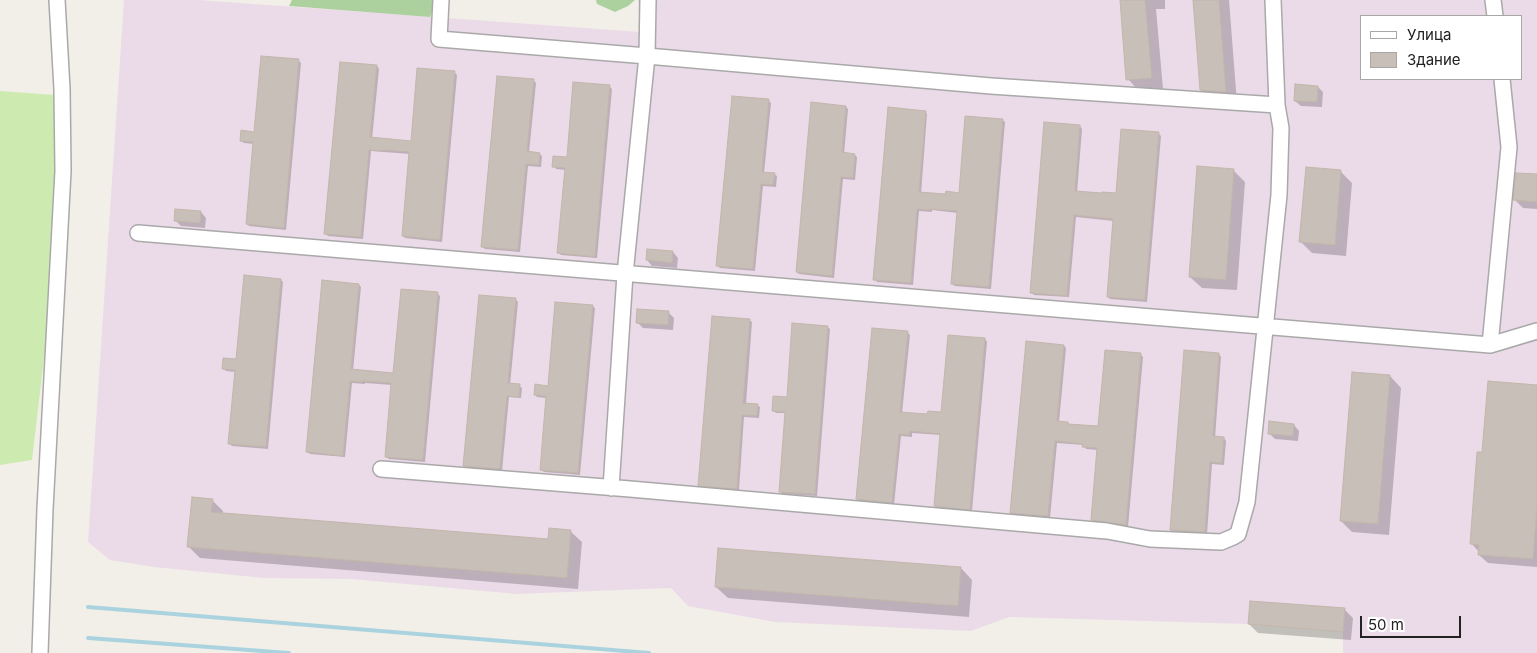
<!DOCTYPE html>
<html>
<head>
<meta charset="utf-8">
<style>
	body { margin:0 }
	#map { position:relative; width:1537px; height:653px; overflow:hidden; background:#f2efe9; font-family:Inter,sans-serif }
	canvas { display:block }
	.legend { position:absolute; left:1360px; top:15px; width:162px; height:65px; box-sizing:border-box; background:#fff; border:1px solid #a7a7a7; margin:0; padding:6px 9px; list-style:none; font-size:15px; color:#222 }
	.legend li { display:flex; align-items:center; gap:10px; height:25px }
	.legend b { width:25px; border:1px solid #a7a7a7 }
	.scale { position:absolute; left:1360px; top:616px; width:101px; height:22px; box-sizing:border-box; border:2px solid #222; border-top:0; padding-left:6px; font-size:15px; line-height:18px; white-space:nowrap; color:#222; -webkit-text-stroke:4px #fff; paint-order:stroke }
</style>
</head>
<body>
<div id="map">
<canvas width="1537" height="653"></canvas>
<ul class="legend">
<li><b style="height:6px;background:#fff"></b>Улица</li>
<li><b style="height:14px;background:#c7bfb8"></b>Здание</li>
</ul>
<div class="scale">50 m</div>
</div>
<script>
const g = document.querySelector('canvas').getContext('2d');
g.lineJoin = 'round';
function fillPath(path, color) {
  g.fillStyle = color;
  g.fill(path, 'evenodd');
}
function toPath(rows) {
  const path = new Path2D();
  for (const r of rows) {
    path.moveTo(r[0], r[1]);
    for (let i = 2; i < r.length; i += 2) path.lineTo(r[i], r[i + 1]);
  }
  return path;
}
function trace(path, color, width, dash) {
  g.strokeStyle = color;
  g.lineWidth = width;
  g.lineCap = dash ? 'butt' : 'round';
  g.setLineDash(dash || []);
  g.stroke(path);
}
fillPath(toPath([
	[124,0,199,0,640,32,638,0,1537,0,1537,653,1343,653,1343,632,1248,624,1009,617,971,631,775,622,688,606,671,588,517,594,351,579,264,578,154,567,110,560,88,542],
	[1361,16,1521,16,1521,79,1361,79]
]), '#ebdbe8');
fillPath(toPath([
	[0,91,55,95,56,176,55,233,47,333,32,460,0,465]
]), '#cdebb0');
fillPath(toPath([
	[292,0,437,0,430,17,289,6],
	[596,0,635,0,628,6,615,12,597,4]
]), '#add19e');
fillPath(toPath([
	[1121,0,1165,0,1165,9,1156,9,1163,89,1139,91,1128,79],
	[1194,0,1229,0,1237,103,1213,102,1201,90],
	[298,60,301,63,286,230,249,226,247,224,254,144,244,143,241,141,256,133],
	[377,66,379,69,372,139,412,143,455,73,457,75,442,242,405,238,403,236,410,154,371,151,363,239,328,236,325,233],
	[533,80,536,83,529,153,539,154,542,156,541,167,528,166,520,252,485,249,482,246],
	[609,86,612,89,597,258,561,255,559,253,566,170,556,169,554,166,568,159],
	[1318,87,1323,92,1322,107,1301,106,1295,101],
	[768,100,771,103,764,173,774,174,777,176,776,187,763,186,755,271,720,268,717,265],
	[846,107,848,109,844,154,854,155,857,157,855,180,843,179,834,278,799,274,797,272],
	[925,112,927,114,921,194,946,196,960,194,1002,120,1005,122,991,289,955,286,952,284,958,213,932,210,932,212,919,211,913,285,877,282,875,279],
	[1080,126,1082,129,1077,193,1117,194,1158,133,1161,136,1147,302,1110,299,1108,297,1114,221,1076,217,1069,297,1034,295,1031,292],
	[1233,170,1245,182,1237,290,1202,288,1190,277],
	[1341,172,1352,183,1346,256,1312,253,1301,242],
	[1537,175,1537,209,1523,208,1515,200],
	[201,212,206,218,205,228,181,226,175,220],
	[673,252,678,258,677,268,652,266,647,260],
	[281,280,283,282,268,449,232,446,229,443,236,372,226,371,223,368,237,361],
	[359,285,361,287,353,371,394,374,437,293,440,296,425,462,389,459,386,457,392,385,365,383,365,384,352,383,345,457,310,454,308,452],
	[515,299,518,302,510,385,519,386,522,388,521,398,509,397,502,471,467,468,464,466],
	[592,306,595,308,580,475,544,472,541,470,547,398,537,397,535,395,549,387],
	[668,312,674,318,673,330,643,328,637,322],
	[749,320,752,322,746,404,757,405,760,407,759,418,744,417,739,490,702,488,700,485],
	[827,327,830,329,817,496,782,494,780,491,786,413,776,413,773,410,788,398],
	[907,332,910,335,902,413,928,416,942,414,985,339,987,342,972,511,937,508,935,506,941,435,912,433,912,437,901,436,894,505,859,501,857,499],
	[1064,346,1066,348,1059,422,1068,423,1070,425,1099,428,1140,354,1143,357,1128,527,1095,522,1092,520,1098,450,1086,449,1084,445,1057,443,1050,518,1014,515,1011,513],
	[1219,354,1221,357,1215,438,1224,438,1226,441,1224,465,1212,464,1207,534,1174,532,1171,530],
	[1390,376,1401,388,1389,535,1352,532,1341,521],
	[1537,386,1537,567,1488,563,1479,555,1479,552,1472,544,1484,454],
	[1294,425,1299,431,1298,441,1275,439,1269,433],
	[212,500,223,511,223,514,549,540,570,531,582,542,578,589,200,558,189,547],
	[961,568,972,580,969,617,728,598,716,587],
	[1344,609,1353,618,1351,640,1258,633,1249,624]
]), '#0003');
trace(toPath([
	[88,607,649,653],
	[88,638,289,653]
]), '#aad3df', 4);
const building = toPath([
	[1120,0,1145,0,1152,78,1126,80,1120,0],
	[1193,0,1219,0,1226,92,1200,90,1193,0],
	[261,56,299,59,284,228,246,224,253,142,240,141,241,130,254,132,261,56],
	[340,62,377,65,370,137,411,141,417,68,455,71,440,240,402,236,409,152,382,150,382,151,369,150,361,237,324,234,340,62],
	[497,76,534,79,527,151,540,153,539,165,526,164,518,250,481,247,497,76],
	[573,82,610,85,595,257,557,253,565,168,552,167,553,156,567,157,573,82],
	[1295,84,1318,86,1317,102,1294,101,1295,84],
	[732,96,769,99,762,172,775,173,773,185,761,184,753,269,716,266,732,96],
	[811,102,846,106,842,152,855,154,853,178,841,177,832,276,796,272,811,102],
	[888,107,926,111,919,192,945,194,946,191,959,193,965,116,1003,119,989,287,951,284,957,211,930,209,930,210,917,209,911,283,873,280,888,107],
	[1044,122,1080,125,1075,191,1102,193,1102,192,1116,193,1121,129,1159,132,1145,300,1107,297,1113,219,1074,215,1067,296,1030,293,1044,122],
	[1197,166,1234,169,1226,280,1189,277,1197,166],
	[1306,167,1341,170,1335,245,1299,242,1306,167],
	[1516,173,1537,174,1537,202,1513,200,1516,173],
	[175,209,201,211,200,223,174,221,175,209],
	[647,249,673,251,672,263,646,260,647,249],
	[244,275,281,279,266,447,228,444,235,370,222,369,223,358,236,359,244,275],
	[322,280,359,284,351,369,393,373,401,289,438,292,423,460,385,457,391,383,363,381,362,382,350,381,343,456,306,452,322,280],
	[479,295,516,298,508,383,520,384,519,397,507,396,500,469,463,466,479,295],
	[555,302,593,305,578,473,540,470,546,396,534,395,535,384,548,386,555,302],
	[637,309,669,311,668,325,636,323,637,309],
	[712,316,750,319,743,403,758,404,757,416,742,415,737,489,698,486,712,316],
	[792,323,828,326,815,494,779,492,785,412,772,411,773,396,787,397,792,323],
	[872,328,908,331,900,412,927,414,928,411,941,412,948,335,985,338,970,510,934,506,940,434,910,431,909,435,899,434,892,503,856,499,872,328],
	[1026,341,1064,345,1057,421,1068,422,1068,424,1098,426,1105,350,1141,353,1126,525,1091,520,1097,448,1082,447,1083,444,1055,441,1048,516,1010,513,1026,341],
	[1184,350,1219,353,1213,436,1224,437,1222,463,1210,462,1205,532,1170,530,1184,350],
	[1352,372,1390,375,1378,524,1340,521,1352,372],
	[1488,381,1537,385,1537,507,1533,559,1478,555,1479,545,1470,544,1477,452,1482,452,1488,381],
	[1269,421,1294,424,1293,436,1268,434,1269,421],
	[192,497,213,499,211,512,548,539,549,528,571,530,567,578,187,547,192,497],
	[718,548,961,567,958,606,715,587,718,548],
	[1250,601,1345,608,1343,632,1248,624,1250,601]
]);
fillPath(building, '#c7bfb8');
trace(building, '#c4b6ab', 1);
const minor = toPath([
	[441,0,439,39,647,56,625,274,611,488],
	[648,0,647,56,991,86,1277,105],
	[1493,0,1495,16],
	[138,233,1490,345,1537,331],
	[1490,345,1509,147,1502,79],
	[381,469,630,489,1107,531,1150,539,1221,542,1233,537,1238,534,1247,502,1279,195,1281,128,1277,105,1273,0],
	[40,653,45,509,63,171,62,89,57,0]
]);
trace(minor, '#a9a9a9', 18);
trace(minor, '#fff', 15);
</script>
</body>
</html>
